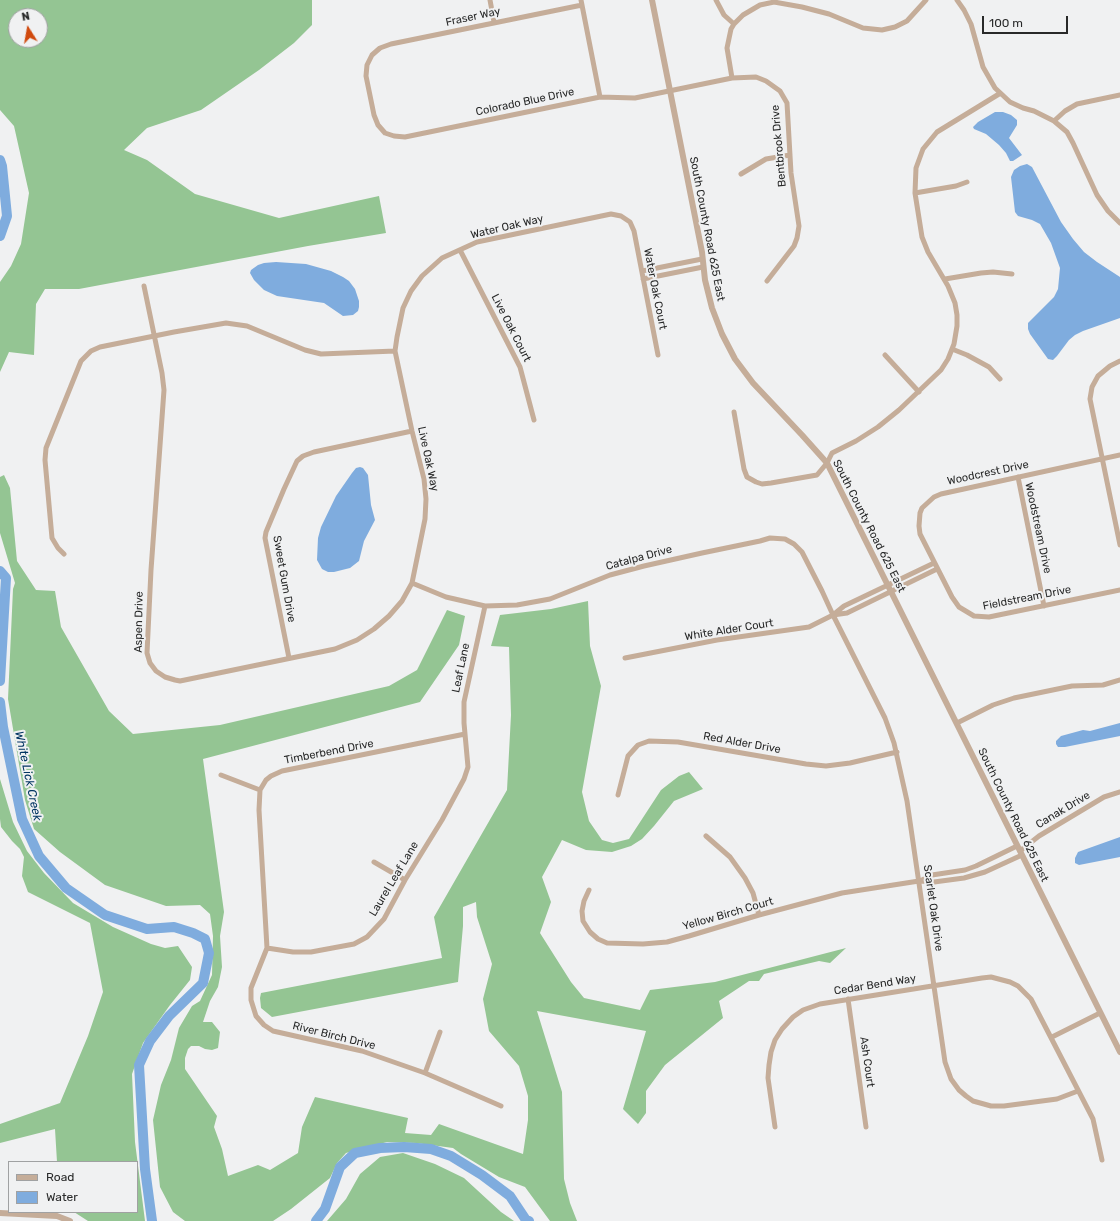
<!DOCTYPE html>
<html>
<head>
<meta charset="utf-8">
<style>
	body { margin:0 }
	#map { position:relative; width:1120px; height:1221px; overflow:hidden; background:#f0f1f2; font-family:Rubik,sans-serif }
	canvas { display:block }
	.legend { position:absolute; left:8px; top:1161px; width:130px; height:52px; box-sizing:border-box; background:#f0f1f2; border:1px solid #a0a1a2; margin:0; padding:5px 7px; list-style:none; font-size:12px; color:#282929 }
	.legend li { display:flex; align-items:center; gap:8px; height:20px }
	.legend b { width:20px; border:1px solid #a0a1a2 }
	.north { position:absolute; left:8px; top:8px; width:40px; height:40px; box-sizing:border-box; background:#f0f1f2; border:1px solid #a0a1a2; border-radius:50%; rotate:349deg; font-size:11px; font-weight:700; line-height:16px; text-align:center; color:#282929 }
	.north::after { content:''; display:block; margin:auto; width:14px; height:18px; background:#d04a0e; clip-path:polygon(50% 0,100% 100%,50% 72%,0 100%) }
	.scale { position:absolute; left:982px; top:16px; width:86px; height:18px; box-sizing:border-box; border:2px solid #282929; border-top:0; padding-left:5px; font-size:12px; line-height:14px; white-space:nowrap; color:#282929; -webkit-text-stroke:3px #f0f1f2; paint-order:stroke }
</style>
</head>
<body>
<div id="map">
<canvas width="1120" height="1221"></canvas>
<ul class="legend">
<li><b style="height:5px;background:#c5ad99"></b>Road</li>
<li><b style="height:11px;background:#7facde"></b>Water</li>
</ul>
<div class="north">N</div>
<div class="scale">100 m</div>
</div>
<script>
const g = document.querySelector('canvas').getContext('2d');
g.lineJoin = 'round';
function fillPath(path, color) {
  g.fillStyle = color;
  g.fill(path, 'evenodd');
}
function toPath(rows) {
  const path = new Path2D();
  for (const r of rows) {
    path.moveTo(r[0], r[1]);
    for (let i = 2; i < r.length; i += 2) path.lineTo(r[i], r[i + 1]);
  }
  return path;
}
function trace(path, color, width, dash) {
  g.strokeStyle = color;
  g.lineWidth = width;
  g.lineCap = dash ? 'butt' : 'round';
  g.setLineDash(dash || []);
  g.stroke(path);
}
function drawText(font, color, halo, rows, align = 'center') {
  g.font = font + ' Rubik,sans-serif';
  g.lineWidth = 4;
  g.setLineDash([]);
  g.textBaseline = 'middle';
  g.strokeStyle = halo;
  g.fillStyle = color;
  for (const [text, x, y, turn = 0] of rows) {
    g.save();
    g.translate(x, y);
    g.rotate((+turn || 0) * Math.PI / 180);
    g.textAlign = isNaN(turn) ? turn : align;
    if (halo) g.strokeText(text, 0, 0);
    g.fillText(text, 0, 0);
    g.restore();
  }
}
fillPath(toPath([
	[0,0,312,0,312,25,294,43,259,70,201,110,147,128,124,150,147,160,195,194,279,218,379,196,386,233,308,246,79,289,45,289,36,304,34,355,9,352,0,372,0,282,11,266,21,244,29,193,14,126,0,110],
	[16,16,40,16,40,40,16,40],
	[4,475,10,488,17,561,36,590,55,591,61,627,109,711,133,734,220,725,389,686,417,670,447,610,465,616,459,645,420,702,203,759,224,912,220,936,222,967,218,987,210,1001,203,1022,212,1022,220,1032,218,1048,212,1050,205,1049,199,1046,191,1046,188,1049,185,1058,185,1069,217,1116,214,1127,222,1149,228,1176,258,1165,270,1170,298,1153,302,1127,315,1097,408,1118,405,1133,431,1135,439,1124,523,1154,528,1120,528,1096,519,1066,489,1031,483,999,492,964,477,917,476,902,463,907,463,926,458,982,272,1017,261,1008,260,998,261,993,442,958,434,917,507,790,511,715,509,647,491,646,500,615,551,609,588,601,590,646,601,686,582,792,589,821,602,840,613,843,629,839,661,790,679,776,689,772,703,789,674,801,654,826,642,839,631,846,612,852,586,850,562,840,542,877,551,902,540,933,571,982,584,998,640,1010,650,990,715,982,846,948,830,963,819,961,764,974,759,981,749,981,719,1001,723,1018,665,1065,646,1091,646,1113,638,1124,623,1109,646,1031,537,1011,562,1092,564,1179,570,1203,577,1221,550,1221,525,1187,499,1177,461,1154,453,1148,416,1143,387,1142,346,1153,337,1163,330,1178,291,1209,273,1221,185,1221,173,1212,160,1187,153,1120,161,1085,171,1060,179,1028,192,1006,200,1001,212,975,213,936,210,914,200,905,166,906,105,885,60,852,34,829,25,800,8,699,13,589,15,583,0,533,0,477],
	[0,779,13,822,27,851,44,873,73,903,113,927,151,944,165,948,178,946,192,967,190,980,170,1005,143,1043,132,1074,135,1142,145,1221,88,1221,74,1212,137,1212,137,1162,57,1162,55,1129,0,1143,0,1124,60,1103,88,1036,103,992,90,923,28,892,22,876,24,857,20,849,12,841,1,827,0,819],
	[403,1153,435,1164,464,1178,501,1212,514,1221,327,1221,346,1199,360,1174,380,1157]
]), '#94c593');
fillPath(toPath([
	[995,112,1003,112,1011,115,1017,120,1017,125,1009,138,1022,155,1013,161,1010,161,1006,153,999,145,986,134,974,129,973,127,978,122],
	[1027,164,1032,167,1061,222,1073,239,1084,252,1097,262,1120,277,1120,318,1083,331,1075,335,1069,340,1057,356,1053,360,1048,359,1030,334,1028,329,1028,323,1054,297,1058,289,1060,268,1051,243,1040,224,1032,220,1018,216,1015,212,1011,177,1014,170,1020,166],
	[276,262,306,264,331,271,343,277,349,281,355,289,359,301,359,307,358,311,353,315,343,316,324,303,277,296,264,290,254,280,250,273,251,270,258,265,264,263],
	[360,467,363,468,368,475,371,505,375,520,364,541,359,561,350,568,334,572,328,572,322,569,317,560,318,538,321,527,336,496,352,473,356,468],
	[1120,723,1120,736,1065,747,1058,747,1056,744,1056,741,1061,736,1083,730,1090,731],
	[1120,837,1120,857,1079,865,1075,863,1075,858,1078,852]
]), '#7facde');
trace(toPath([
	[0,160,2,166,7,216,0,236],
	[0,571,6,578,0,681],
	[0,702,3,727,22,819,39,856,66,888,105,915,147,929,174,927,193,933,205,939,209,953,203,983,169,1016,150,1041,139,1065,145,1169,152,1221],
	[316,1221,325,1209,340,1167,355,1153,380,1148,404,1147,431,1149,451,1156,482,1175,510,1196,526,1220,529,1221]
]), '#7facde', 10);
trace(toPath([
	[490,0,494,22],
	[581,0,600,97],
	[716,0,724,15,734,24],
	[957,0,964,10,971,24,983,67,995,88,1010,102,1023,108,1034,111,1054,121,1067,132,1073,143,1097,195,1108,211,1120,223],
	[582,5,391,44,380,48,372,55,367,65,366,76,374,115,378,125,385,133,394,136,405,137,600,97,635,98,732,78,756,77,766,81,780,91,787,103,791,173,799,226,797,238,794,246,767,281],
	[732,78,727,48,731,29,734,24,743,15,760,5,774,2,802,7,829,14,863,28,882,30,895,27,907,21,926,0],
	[1054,121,1065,111,1077,104,1120,95],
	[741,174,766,159,790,155],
	[915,193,956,186,967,182],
	[460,250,520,367,534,420],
	[642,271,702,259],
	[643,279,703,267],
	[945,279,981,273,993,272,1012,274],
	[144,286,162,373,164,390,151,570,147,653,150,663,156,671,165,677,175,680,180,681,335,649,357,640,374,629,389,616,402,601,412,583,425,519,426,499,424,479,412,431,395,351,397,337,403,308,411,291,422,276,442,258,477,242,611,214,621,216,630,222,634,231,658,355],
	[952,349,967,355,989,367,1000,379],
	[885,355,919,392],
	[1120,361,1110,366,1098,376,1092,387,1090,399,1120,545],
	[734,412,744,469,747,477,756,482,762,484,771,483,817,475,827,463,832,453,856,441,878,427,899,410,941,370,948,359,954,344,957,326,957,315,955,303,948,286,928,252,922,237,915,193,916,168,923,149,937,132,999,94],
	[1120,455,941,494,934,497,922,508,920,513,919,526,920,534,952,597,959,607,974,616,989,617,1120,590],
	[1018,477,1044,606],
	[64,554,58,548,52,538,45,460,46,448,81,361,91,351,100,347,174,332,226,323,247,326,305,350,321,354,395,351],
	[412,583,446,597,485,606,517,605,550,599,610,575,644,566,702,553,760,541,770,538,785,539,794,544,802,552,822,591,833,615,885,718,894,743,907,801,945,1062,951,1079,959,1090,966,1096,973,1101,991,1106,1004,1106,1057,1099,1078,1091],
	[833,615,847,613,937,569],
	[289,658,265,538,266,532,284,489,297,461,303,456,314,452,412,431],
	[625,658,717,640,809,627,833,615,844,606,934,563],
	[957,723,993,705,1014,698,1072,686,1103,685,1120,680],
	[465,734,282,771,271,776,266,780,260,790,259,810,267,948,251,988,251,1000,256,1016,264,1025,273,1031,362,1051,425,1073,501,1106],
	[221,775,260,790],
	[618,795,628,756,638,745,649,741,678,742,806,764,826,766,850,763,897,752],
	[706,836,730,857,745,878,753,893,759,915],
	[1020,851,1039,836,1104,797,1120,792],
	[374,862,405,880],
	[920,881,932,875,965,870,976,866,1017,846],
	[589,890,584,901,582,911,583,921,590,932,598,939,607,943,643,944,667,942,689,936,759,915,842,893,919,881,934,882,964,878,985,872,1022,855],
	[267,948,293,952,311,952,354,944,367,937,384,919,405,880,442,820,464,779,468,767,464,723,464,702,485,606],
	[848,999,866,1127],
	[1052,1037,1100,1013],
	[425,1073,440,1032],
	[775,1127,768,1078,769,1065,771,1052,775,1040,782,1029,793,1017,803,1010,820,1004,982,978,991,977,1010,982,1018,986,1031,999,1093,1119,1102,1160]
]), '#c5ad99', 5);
trace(toPath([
	[652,0,702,252,705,280,712,308,722,334,735,359,753,383,802,435,827,463,1120,1052],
	[0,1213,57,1216,70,1221]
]), '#c5ad99', 6);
drawText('11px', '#282929', '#f0f1f2', [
	["Fraser Way",473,17,-12],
	["Colorado Blue Drive",525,102,-12],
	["Bentbrook Drive",779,146,-95],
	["Water Oak Way",507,227,-13],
	["South County Road 625 East",707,229,79],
	["Water Oak Court",655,289,79],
	["Live Oak Court",511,328,63],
	["Live Oak Way",428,459,78],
	["Woodcrest Drive",988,473,-12],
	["South County Road 625 East",869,526,63],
	["Woodstream Drive",1038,528,78],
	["Catalpa Drive",639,558,-15],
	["Sweet Gum Drive",284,579,80],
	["Fieldstream Drive",1027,598,-11],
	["Aspen Drive",139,622,-89],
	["White Alder Court",729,630,-9],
	["Leaf Lane",461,668,-78],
	["Red Alder Drive",742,743,10],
	["Timberbend Drive",329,752,-11],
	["Canak Drive",1063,810,-31],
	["South County Road 625 East",1013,815,64],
	["Laurel Leaf Lane",394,879,-59],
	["Scarlet Oak Drive",933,908,82],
	["Yellow Birch Court",728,914,-16],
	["Cedar Bend Way",875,985,-9],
	["River Birch Drive",334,1036,14],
	["Ash Court",867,1062,82]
]);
drawText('italic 12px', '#023562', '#f0f1f2', [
	["White Lick Creek",28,776,78]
]);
</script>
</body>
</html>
